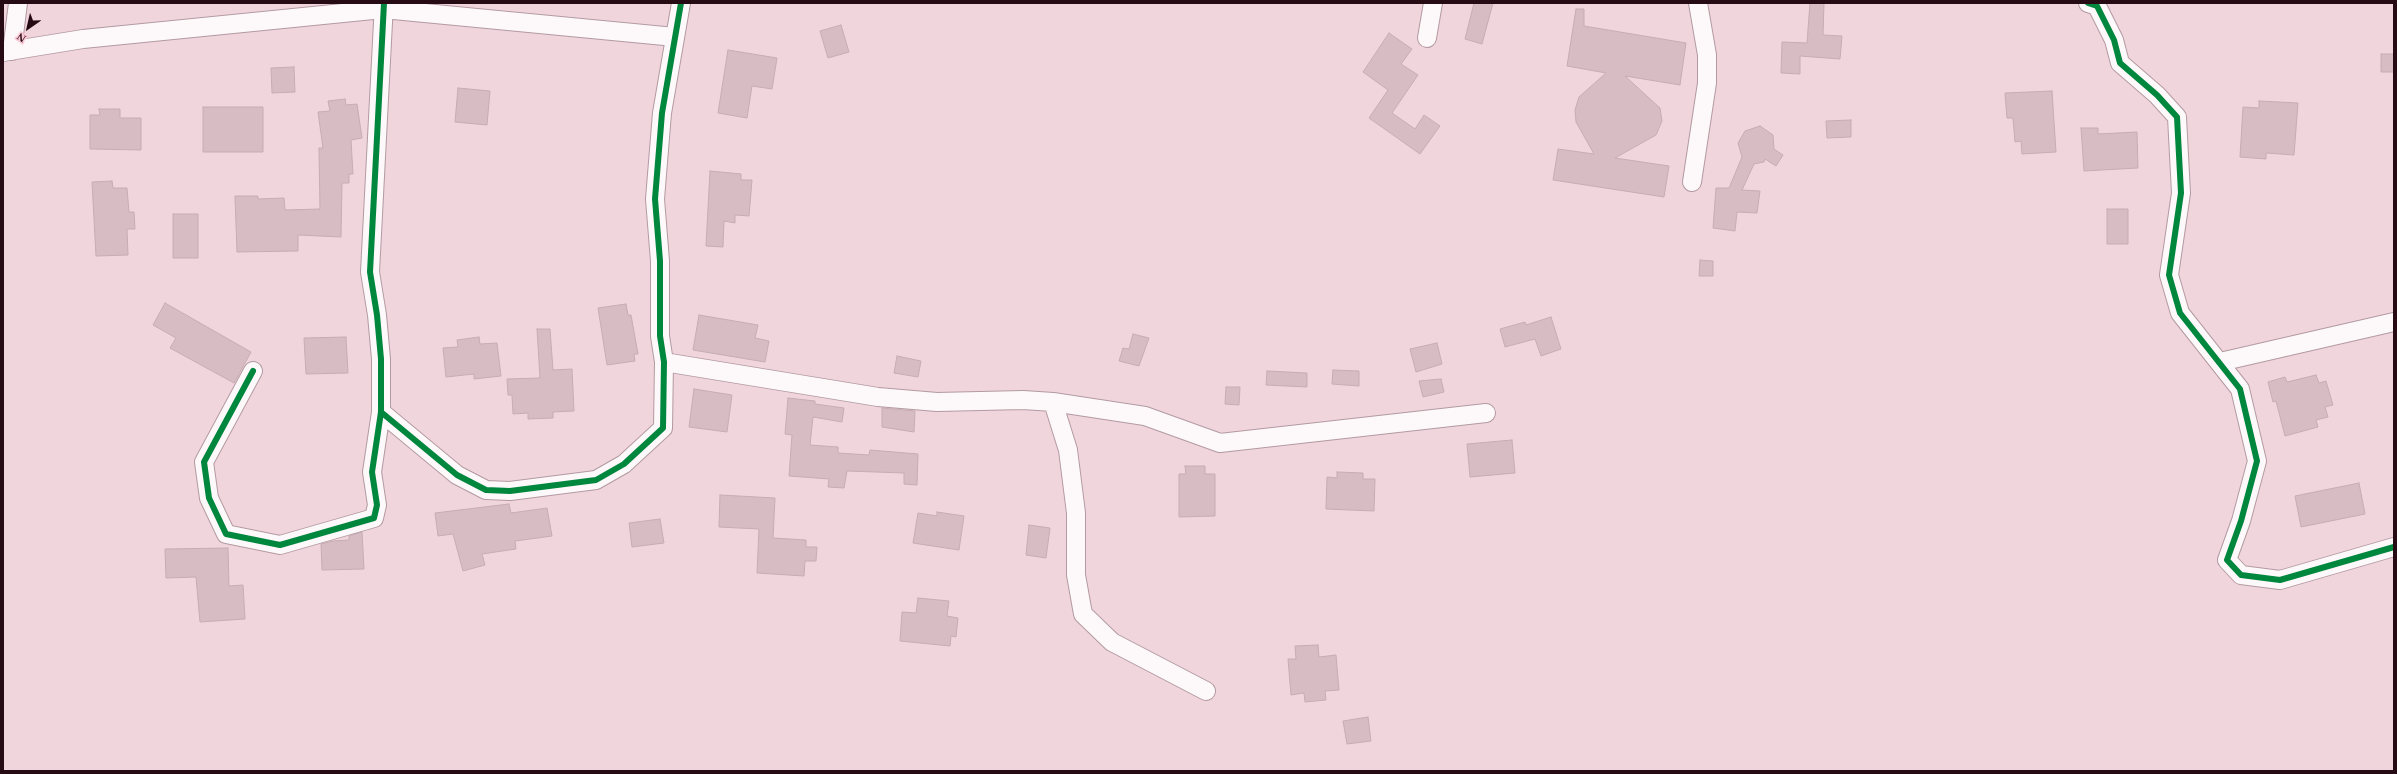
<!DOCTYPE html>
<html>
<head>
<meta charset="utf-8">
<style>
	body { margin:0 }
	#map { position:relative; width:2397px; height:774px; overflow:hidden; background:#f0d5dd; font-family:"Times New Roman",serif }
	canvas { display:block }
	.frame { position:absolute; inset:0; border:4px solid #260a14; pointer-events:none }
	.north { position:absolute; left:8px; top:8px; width:40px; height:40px; -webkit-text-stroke:3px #fbcad8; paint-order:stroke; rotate:214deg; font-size:11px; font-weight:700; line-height:16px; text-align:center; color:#260a14 }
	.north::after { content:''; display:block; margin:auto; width:14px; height:18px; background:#260a14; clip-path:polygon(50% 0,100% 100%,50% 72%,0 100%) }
</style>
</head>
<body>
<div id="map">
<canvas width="2397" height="774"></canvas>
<div class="frame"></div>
<div class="north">N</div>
</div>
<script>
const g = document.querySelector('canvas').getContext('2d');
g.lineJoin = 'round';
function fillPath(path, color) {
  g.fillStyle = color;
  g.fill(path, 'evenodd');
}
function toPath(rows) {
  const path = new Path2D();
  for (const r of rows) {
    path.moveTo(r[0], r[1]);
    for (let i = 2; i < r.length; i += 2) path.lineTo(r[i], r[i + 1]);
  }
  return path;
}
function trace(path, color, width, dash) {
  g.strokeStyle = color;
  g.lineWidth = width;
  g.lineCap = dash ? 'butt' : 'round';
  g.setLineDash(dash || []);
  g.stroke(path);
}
const building = toPath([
	[1474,3,1493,3,1482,44,1465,39,1474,3],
	[1810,3,1824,3,1823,35,1842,36,1840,59,1800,56,1800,74,1781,73,1782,42,1807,43,1810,3],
	[1576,9,1584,9,1584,26,1686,43,1680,85,1625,76,1660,108,1662,121,1656,135,1615,158,1669,166,1664,197,1553,180,1558,149,1594,154,1576,122,1575,110,1579,97,1606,73,1567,66,1576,9],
	[841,25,849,52,828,58,820,31,841,25],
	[1389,33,1412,49,1401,64,1418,75,1392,113,1415,129,1424,115,1440,126,1420,154,1369,118,1388,90,1363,72,1389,33],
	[728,50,777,58,772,89,752,86,747,118,718,113,728,50],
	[2381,54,2394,54,2394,72,2381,72,2381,54],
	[294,67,295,92,272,93,271,68,294,67],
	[458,88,490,91,487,125,455,122,458,88],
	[2052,91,2056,152,2022,154,2021,141,2015,142,2013,118,2007,118,2005,93,2052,91],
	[345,99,346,105,357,104,362,138,351,140,353,174,349,174,349,183,342,183,341,237,298,235,298,251,237,252,235,196,258,196,258,199,284,198,285,210,320,209,319,148,323,148,318,112,330,111,328,101,345,99],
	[2259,101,2298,103,2294,155,2266,153,2266,159,2240,157,2243,107,2259,108,2259,101],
	[203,107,263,107,263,152,203,152,203,107],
	[99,109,120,109,120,118,141,118,141,150,90,149,90,115,100,115,99,109],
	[1851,120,1851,137,1827,138,1826,121,1851,120],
	[1760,126,1773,135,1774,149,1783,155,1776,166,1765,159,1764,162,1754,164,1742,190,1760,191,1757,213,1737,212,1735,231,1713,228,1716,188,1729,188,1742,157,1738,143,1745,131,1760,126],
	[2081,128,2098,128,2098,134,2137,132,2138,168,2084,171,2081,128],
	[710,171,741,174,741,180,752,180,749,216,735,215,735,223,724,221,723,247,706,246,710,171],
	[112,181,113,188,127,188,129,212,134,212,135,229,127,229,128,255,96,256,92,182,112,181],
	[2107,209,2128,209,2128,244,2107,244,2107,209],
	[173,214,198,214,198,258,173,258,173,214],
	[1700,260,1713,261,1713,276,1699,276,1700,260],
	[165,303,251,352,234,383,170,348,176,338,153,325,165,303],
	[626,304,628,315,631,315,638,354,634,354,635,361,607,365,598,308,626,304],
	[699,315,758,325,755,338,769,341,765,362,693,350,699,315],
	[1551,317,1561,349,1541,356,1535,339,1505,347,1500,329,1525,322,1526,325,1551,317],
	[537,329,550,329,553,370,572,369,574,411,553,412,553,418,528,419,528,413,513,414,512,395,508,395,507,379,540,378,537,329],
	[1133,334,1149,338,1139,366,1119,361,1123,348,1129,349,1133,334],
	[346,337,348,373,306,374,304,338,346,337],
	[479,337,480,344,497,343,501,376,474,379,474,374,446,377,443,348,458,347,457,340,479,337],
	[1437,343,1442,364,1416,372,1410,349,1437,343],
	[897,356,921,361,918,377,894,373,897,356],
	[1333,370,1359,371,1359,386,1332,384,1333,370],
	[1267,371,1307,373,1307,387,1266,385,1267,371],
	[2316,375,2319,383,2326,381,2333,405,2325,407,2328,417,2316,420,2318,427,2285,436,2276,401,2273,402,2268,382,2285,377,2287,382,2316,375],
	[1441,379,1444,392,1423,397,1419,381,1441,379],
	[1226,387,1240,387,1239,405,1225,404,1226,387],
	[694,389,732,395,727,432,689,427,694,389],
	[788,398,815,401,815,404,844,408,842,422,813,417,810,445,838,447,838,453,869,455,870,450,918,454,917,485,904,484,904,473,847,471,844,488,828,487,829,479,789,476,792,435,785,434,788,398],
	[882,408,915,411,914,432,882,427,882,408],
	[1512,440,1515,473,1470,477,1467,444,1512,440],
	[1185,466,1205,466,1205,474,1215,474,1215,516,1179,517,1179,474,1186,474,1185,466],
	[1337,472,1363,473,1363,479,1375,479,1374,511,1326,509,1327,477,1337,478,1337,472],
	[2359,483,2365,514,2301,527,2295,496,2359,483],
	[720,495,775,498,773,538,806,540,806,547,817,547,816,561,805,561,804,576,757,573,759,529,719,527,720,495],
	[509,504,511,513,547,508,552,536,515,541,516,549,482,554,485,565,463,571,453,534,438,536,435,513,509,504],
	[937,512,964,516,959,550,913,543,918,513,937,516,937,512],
	[660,519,664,543,632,547,629,523,660,519],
	[1029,525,1050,528,1046,558,1026,555,1029,525],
	[362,532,364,569,322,570,321,544,333,541,349,540,349,536,362,532],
	[228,548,229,586,243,585,245,619,200,622,196,577,166,578,165,549,228,548],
	[918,598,949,601,947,616,958,618,956,637,951,636,950,646,900,641,902,612,916,613,918,598],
	[1318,645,1319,657,1336,655,1339,690,1325,691,1326,700,1305,702,1304,693,1291,695,1288,659,1296,659,1295,646,1318,645],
	[1368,717,1371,741,1347,744,1343,721,1368,717]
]);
fillPath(building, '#d7bcc4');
trace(building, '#c6acb4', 1);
const minor = toPath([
	[2088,3,2097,6,2114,40,2120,63,2157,95,2177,117,2181,193,2169,275,2180,313,2240,389,2257,461,2241,521,2227,560,2241,575,2280,580,2394,547],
	[1427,38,1433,3],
	[12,51,18,3],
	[3,52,83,39,383,9,675,37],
	[1692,182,1707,83,1707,55,1698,3],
	[664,362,878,397,937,402,1023,400,1053,402,1068,450,1076,513,1076,575,1083,614,1112,642,1206,691],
	[2220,362,2394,322],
	[253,371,204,462,209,498,226,534,280,545,374,518,377,505,372,472,381,412,381,359,377,315,370,272,384,3],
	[1053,402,1145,416,1220,443,1486,413],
	[381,412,457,475,486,490,510,491,596,480,624,464,663,428,664,362,660,336,660,261,655,199,662,113,681,3]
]);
trace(minor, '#b39aa2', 20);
trace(minor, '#fdf9fa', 18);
trace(toPath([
	[2088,3,2097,6,2114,40,2120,63,2157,95,2177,117,2181,193,2169,275,2180,313,2240,389,2257,461,2241,521,2227,560,2241,575,2280,580,2394,547],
	[253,371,204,462,209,498,226,534,280,545,374,518,377,505,372,472,381,412,381,359,377,315,370,272,384,3],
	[381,412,457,475,486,490,510,491,596,480,624,464,663,428,664,362,660,336,660,261,655,199,662,113,681,3]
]), '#00873e', 6);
</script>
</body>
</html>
